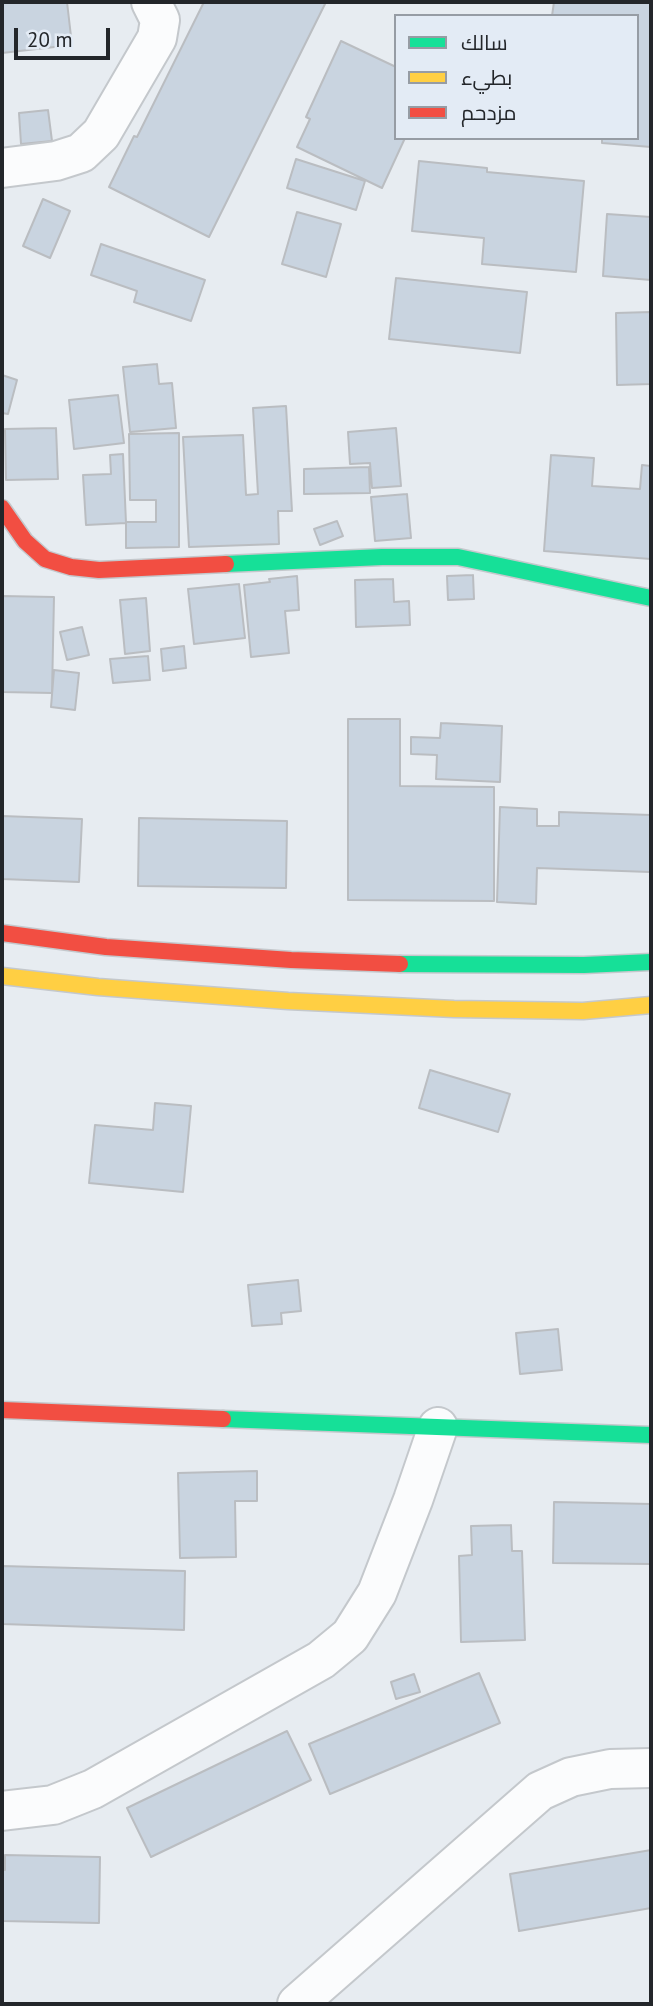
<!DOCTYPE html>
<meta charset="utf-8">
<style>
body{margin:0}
#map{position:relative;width:653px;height:2006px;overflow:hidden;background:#e7ecf1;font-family:"PT Sans",Cairo,sans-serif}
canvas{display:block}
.frame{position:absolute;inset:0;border:4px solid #23262a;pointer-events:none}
.legend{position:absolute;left:394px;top:14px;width:245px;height:126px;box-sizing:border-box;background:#e3ebf5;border:2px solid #969ca4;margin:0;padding:9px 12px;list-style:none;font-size:21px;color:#23262a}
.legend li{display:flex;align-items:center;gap:14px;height:35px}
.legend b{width:35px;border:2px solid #969ca4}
.scale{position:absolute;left:14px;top:28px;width:96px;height:32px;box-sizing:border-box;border:4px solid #23262a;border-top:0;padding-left:9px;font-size:21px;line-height:24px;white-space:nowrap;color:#23262a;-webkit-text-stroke:5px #e3ebf5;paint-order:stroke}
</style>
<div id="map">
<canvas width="653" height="2006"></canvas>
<div class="frame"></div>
<ul class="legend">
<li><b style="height:9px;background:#16e098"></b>سالك</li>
<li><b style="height:9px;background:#ffcf43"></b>بطيء</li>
<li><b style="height:9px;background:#f24e42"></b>مزدحم</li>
</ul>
<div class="scale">20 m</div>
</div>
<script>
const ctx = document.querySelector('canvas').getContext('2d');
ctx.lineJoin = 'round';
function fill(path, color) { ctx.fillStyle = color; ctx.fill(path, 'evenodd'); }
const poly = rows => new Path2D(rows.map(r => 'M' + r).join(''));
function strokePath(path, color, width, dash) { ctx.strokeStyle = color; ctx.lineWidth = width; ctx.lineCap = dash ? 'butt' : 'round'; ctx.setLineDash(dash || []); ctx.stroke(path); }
const building = poly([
 [2,2,67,2,72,45,2,53,2,2],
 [204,2,326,2,209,237,109,187,134,136,137,137,204,2],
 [554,2,651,2,651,147,602,143,602,138,637,138,637,16,552,16,554,2],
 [341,41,396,67,396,138,405,138,382,188,297,147,310,119,306,117,341,41],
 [48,110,52,141,21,144,19,113,48,110],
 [296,159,365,181,356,210,287,188,296,159],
 [419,161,487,168,487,172,584,181,576,272,482,264,484,238,412,231,419,161],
 [43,199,70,211,50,258,23,246,43,199],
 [297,212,341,224,326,277,282,264,297,212],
 [607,214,651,217,651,280,603,276,607,214],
 [101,244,205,280,191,321,134,302,137,291,91,275,101,244],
 [396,278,527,292,520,353,389,339,396,278],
 [651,312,651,384,617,385,616,313,651,312],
 [157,364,159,384,172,383,176,428,130,432,123,367,157,364],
 [2,375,17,380,8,414,2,413,2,375],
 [118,395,124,443,74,449,69,400,118,395],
 [286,406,292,511,278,511,279,544,189,547,183,437,243,435,246,495,258,494,253,408,286,406],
 [56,428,58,479,6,480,5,429,56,428],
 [396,428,401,486,372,488,370,463,350,464,348,432,396,428],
 [179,433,179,547,126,548,126,522,156,522,156,500,130,500,129,434,179,433],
 [123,454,126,523,86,525,83,475,111,474,110,455,123,454],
 [551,455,594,458,592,486,640,489,642,465,651,466,651,559,544,551,551,455],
 [369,467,370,493,304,494,304,469,369,467],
 [407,494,411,538,375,541,371,497,407,494],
 [337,521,343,536,320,545,314,529,337,521],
 [473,575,474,599,448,600,447,576,473,575],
 [297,576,299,610,285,611,289,653,251,657,244,585,270,582,269,579,297,576],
 [393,579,394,602,409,601,410,625,356,627,355,580,393,579],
 [239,584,245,638,194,644,188,589,239,584],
 [2,596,54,597,52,693,2,692,2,596],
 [146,598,150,651,125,654,120,600,146,598],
 [82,627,89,655,67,660,60,632,82,627],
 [184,646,186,668,163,671,161,649,184,646],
 [148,656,150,680,113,683,110,659,148,656],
 [54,670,79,673,75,710,51,707,54,670],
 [348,719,400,719,400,786,494,787,494,901,348,900,348,719],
 [441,723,502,726,500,782,436,779,437,755,411,754,411,737,440,738,441,723],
 [500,807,537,809,537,826,559,826,559,812,651,815,650,872,537,868,536,904,497,902,500,807],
 [2,816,82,819,79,882,2,879,2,816],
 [139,818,287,821,286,888,138,886,139,818],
 [430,1070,510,1094,498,1132,419,1108,430,1070],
 [155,1103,191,1106,183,1192,89,1183,95,1125,153,1130,155,1103],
 [298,1280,301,1311,281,1313,282,1324,252,1326,248,1285,298,1280],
 [558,1329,562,1370,520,1374,516,1333,558,1329],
 [257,1471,257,1501,235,1501,236,1557,180,1558,178,1473,257,1471],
 [554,1502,651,1504,651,1564,553,1563,554,1502],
 [511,1525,512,1551,522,1551,525,1640,461,1642,459,1556,472,1555,471,1526,511,1525],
 [2,1566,185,1571,184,1630,2,1624,2,1566],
 [479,1673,500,1723,330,1794,309,1744,479,1673],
 [414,1674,420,1692,396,1699,391,1682,414,1674],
 [287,1731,311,1780,151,1857,127,1808,287,1731],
 [651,1850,651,1908,519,1931,510,1874,651,1850],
 [5,1855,100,1857,99,1923,2,1921,2,1870,5,1870,5,1855]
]);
fill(building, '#c9d4e0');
strokePath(building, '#babdc1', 2);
const street = poly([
 [2,168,56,161,81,153,101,134,157,38,160,20,151,2],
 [2,1811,53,1805,93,1789,321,1660,350,1636,377,1593,413,1500,438,1427],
 [297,2004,540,1791,571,1777,610,1769,651,1768]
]);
const fast = poly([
 [226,564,382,557,458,557,651,598],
 [400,964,584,965,651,962],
 [223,1419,651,1435]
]);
const slow = poly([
 [2,976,98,987,288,1001,454,1009,583,1011,651,1005]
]);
const jam = poly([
 [2,508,25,541,45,559,71,567,99,570,226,564],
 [2,933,106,947,291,960,400,964],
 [2,1410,223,1419]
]);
strokePath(street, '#c4c8cc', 42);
strokePath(fast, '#c4c8cc', 19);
strokePath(slow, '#c4c8cc', 19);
strokePath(jam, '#c4c8cc', 19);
strokePath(street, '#fbfcfd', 38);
strokePath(fast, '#16e098', 16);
strokePath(slow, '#ffcf43', 16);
strokePath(jam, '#f24e42', 16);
</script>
